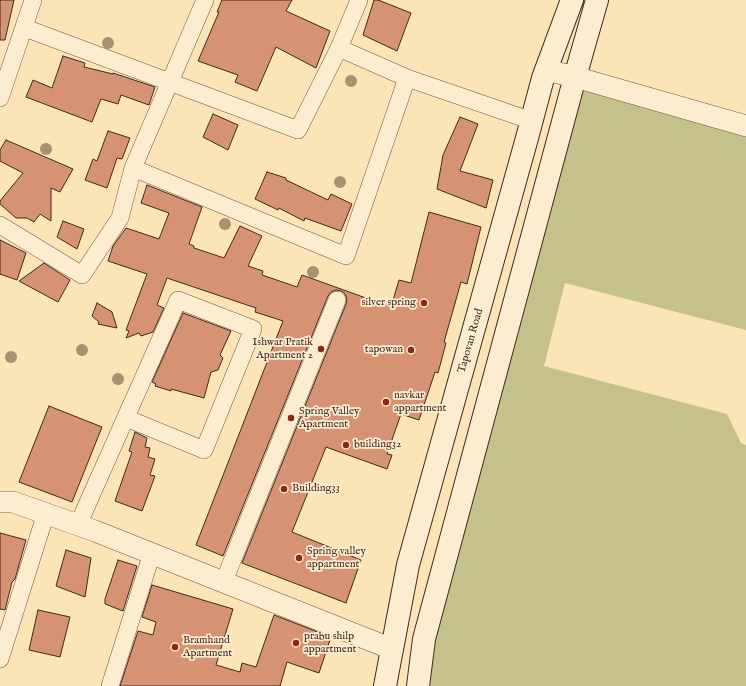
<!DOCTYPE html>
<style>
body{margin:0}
canvas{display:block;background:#fbe4b6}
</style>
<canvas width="746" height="686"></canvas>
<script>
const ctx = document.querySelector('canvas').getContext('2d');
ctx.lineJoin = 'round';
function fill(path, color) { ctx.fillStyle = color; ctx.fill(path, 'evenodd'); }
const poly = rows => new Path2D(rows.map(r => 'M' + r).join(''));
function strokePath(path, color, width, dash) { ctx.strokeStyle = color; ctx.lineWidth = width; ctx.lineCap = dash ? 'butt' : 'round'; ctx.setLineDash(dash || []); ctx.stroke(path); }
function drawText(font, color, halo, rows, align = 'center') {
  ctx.font = font + ' "IM FELL English",serif'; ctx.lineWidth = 3.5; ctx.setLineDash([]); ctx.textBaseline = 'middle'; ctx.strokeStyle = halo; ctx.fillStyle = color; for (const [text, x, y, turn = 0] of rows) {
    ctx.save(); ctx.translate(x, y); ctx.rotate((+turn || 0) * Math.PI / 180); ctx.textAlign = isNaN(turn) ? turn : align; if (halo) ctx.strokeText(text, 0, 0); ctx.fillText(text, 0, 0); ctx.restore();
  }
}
fill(poly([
 [575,77,746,126,746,330,565,283,544,366,727,414,741,443,746,445,746,686,425,686,436,592]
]), '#c4c28a');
const building = poly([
 [0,0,14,0,5,40,0,40,0,0],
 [222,0,292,0,286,11,330,31,316,68,276,47,257,91,235,82,238,75,198,61,219,12,217,12,222,0],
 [374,0,378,0,411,13,397,51,363,35,374,0],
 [63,56,85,63,84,67,113,74,113,73,155,87,149,105,121,95,118,104,101,99,92,122,26,97,33,80,52,88,63,56],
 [213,114,238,125,228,150,203,137,213,114],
 [460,117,478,124,460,171,493,180,486,208,437,189,443,155,460,117],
 [108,131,130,138,122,159,117,158,107,188,85,180,93,159,97,161,108,131],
 [6,140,73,169,60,192,51,188,51,221,40,214,34,222,27,218,16,218,0,204,0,201,23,173,0,161,0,150,6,140],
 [267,172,286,178,286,180,328,200,331,194,352,204,341,231,305,218,304,221,279,208,278,210,255,199,267,172],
 [147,185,202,207,189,244,194,246,194,248,224,258,240,226,262,236,248,266,263,271,262,275,297,287,302,275,391,307,399,280,411,283,429,212,481,227,467,284,461,282,444,342,446,343,438,373,435,372,419,420,401,414,387,454,392,455,387,469,326,447,292,532,361,560,346,603,242,563,346,304,347,299,345,294,341,291,336,290,331,292,328,296,223,556,196,545,283,321,255,312,256,308,167,278,157,305,164,308,153,332,141,336,139,333,126,338,129,331,126,330,147,274,108,261,113,246,126,228,159,239,169,213,141,203,147,185],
 [63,221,84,229,77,249,57,237,63,221],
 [0,240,26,253,17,280,0,274,0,240],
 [44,263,70,280,58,302,19,281,44,263],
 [97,303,112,312,117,328,98,324,99,322,92,316,97,303],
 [183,313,231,331,220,355,223,358,218,370,211,372,204,398,171,389,171,391,155,386,156,384,152,382,183,313],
 [49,406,102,427,72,502,19,482,49,406],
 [135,432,147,438,145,447,150,448,148,457,155,459,150,475,155,476,142,511,115,501,132,452,129,451,135,432],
 [0,533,26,540,15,579,12,582,5,610,0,609,0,533],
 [66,550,91,558,85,597,56,586,66,550],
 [118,560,137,566,123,611,105,604,105,599,118,560],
 [152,585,233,609,216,665,240,672,242,663,256,667,274,615,331,637,319,673,287,662,280,686,120,686,138,631,153,635,156,622,142,617,152,585],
 [38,610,70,617,60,657,29,650,38,610]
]);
fill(building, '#d59374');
strokePath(building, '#412920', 1);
const minor = poly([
 [205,0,133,168,346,256,407,78],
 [359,0,339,48,407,78,532,121],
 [25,28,298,130,339,48],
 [0,98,33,0],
 [0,225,82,275,120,218,133,168],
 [78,525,178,300,253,329,204,450,126,418],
 [224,581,337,300],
 [0,659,46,513],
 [110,686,152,553]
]);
const tertiary = poly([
 [546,70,575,77,746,126],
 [0,502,13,502,95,531,392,649]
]);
const secondary = poly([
 [385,686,408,565,527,138,543,78,572,0],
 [418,686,424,639,575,77,597,0]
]);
strokePath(minor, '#705846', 18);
strokePath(tertiary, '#705846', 22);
strokePath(secondary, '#412920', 24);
strokePath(minor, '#fcedd0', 17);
strokePath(tertiary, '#fcedd0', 21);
strokePath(secondary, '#fcedd0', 22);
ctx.fillStyle = '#a79272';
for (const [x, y] of [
 [108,43],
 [351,81],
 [46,149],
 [340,182],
 [225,224],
 [313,272],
 [82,350],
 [11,357],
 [118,379]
]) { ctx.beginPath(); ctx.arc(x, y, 6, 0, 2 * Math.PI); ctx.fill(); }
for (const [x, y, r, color] of [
 [424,303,4,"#8f2418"],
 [321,349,4,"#8f2418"],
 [411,350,4,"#8f2418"],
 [386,402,4,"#8f2418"],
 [291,418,4,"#8f2418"],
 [346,445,4,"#8f2418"],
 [284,489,4,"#8f2418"],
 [299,558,4,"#8f2418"],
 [296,643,4,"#8f2418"],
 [175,647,4,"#8f2418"]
]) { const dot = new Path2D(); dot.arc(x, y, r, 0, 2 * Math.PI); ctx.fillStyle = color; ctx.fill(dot); strokePath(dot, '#fcedd0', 1.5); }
drawText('11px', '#412920', '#fcedd0', [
 ["silver spring",416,303,"right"],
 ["Ishwar Pratik",313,343,"right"],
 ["Apartment 2",313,356,"right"],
 ["tapowan",403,350,"right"],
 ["navkar",394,396],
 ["appartment",394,409],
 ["Spring Valley",299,412],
 ["Apartment",299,425],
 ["building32",354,445],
 ["Building33",292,489],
 ["Spring valley",307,552],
 ["appartment",307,565],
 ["prabu shilp",304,637],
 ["appartment",304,650],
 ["Bramhand",183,641],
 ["Apartment",183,654]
], 'left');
drawText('11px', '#412920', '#fcedd0', [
 ["Tapovan Road",471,341,-74]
]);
</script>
